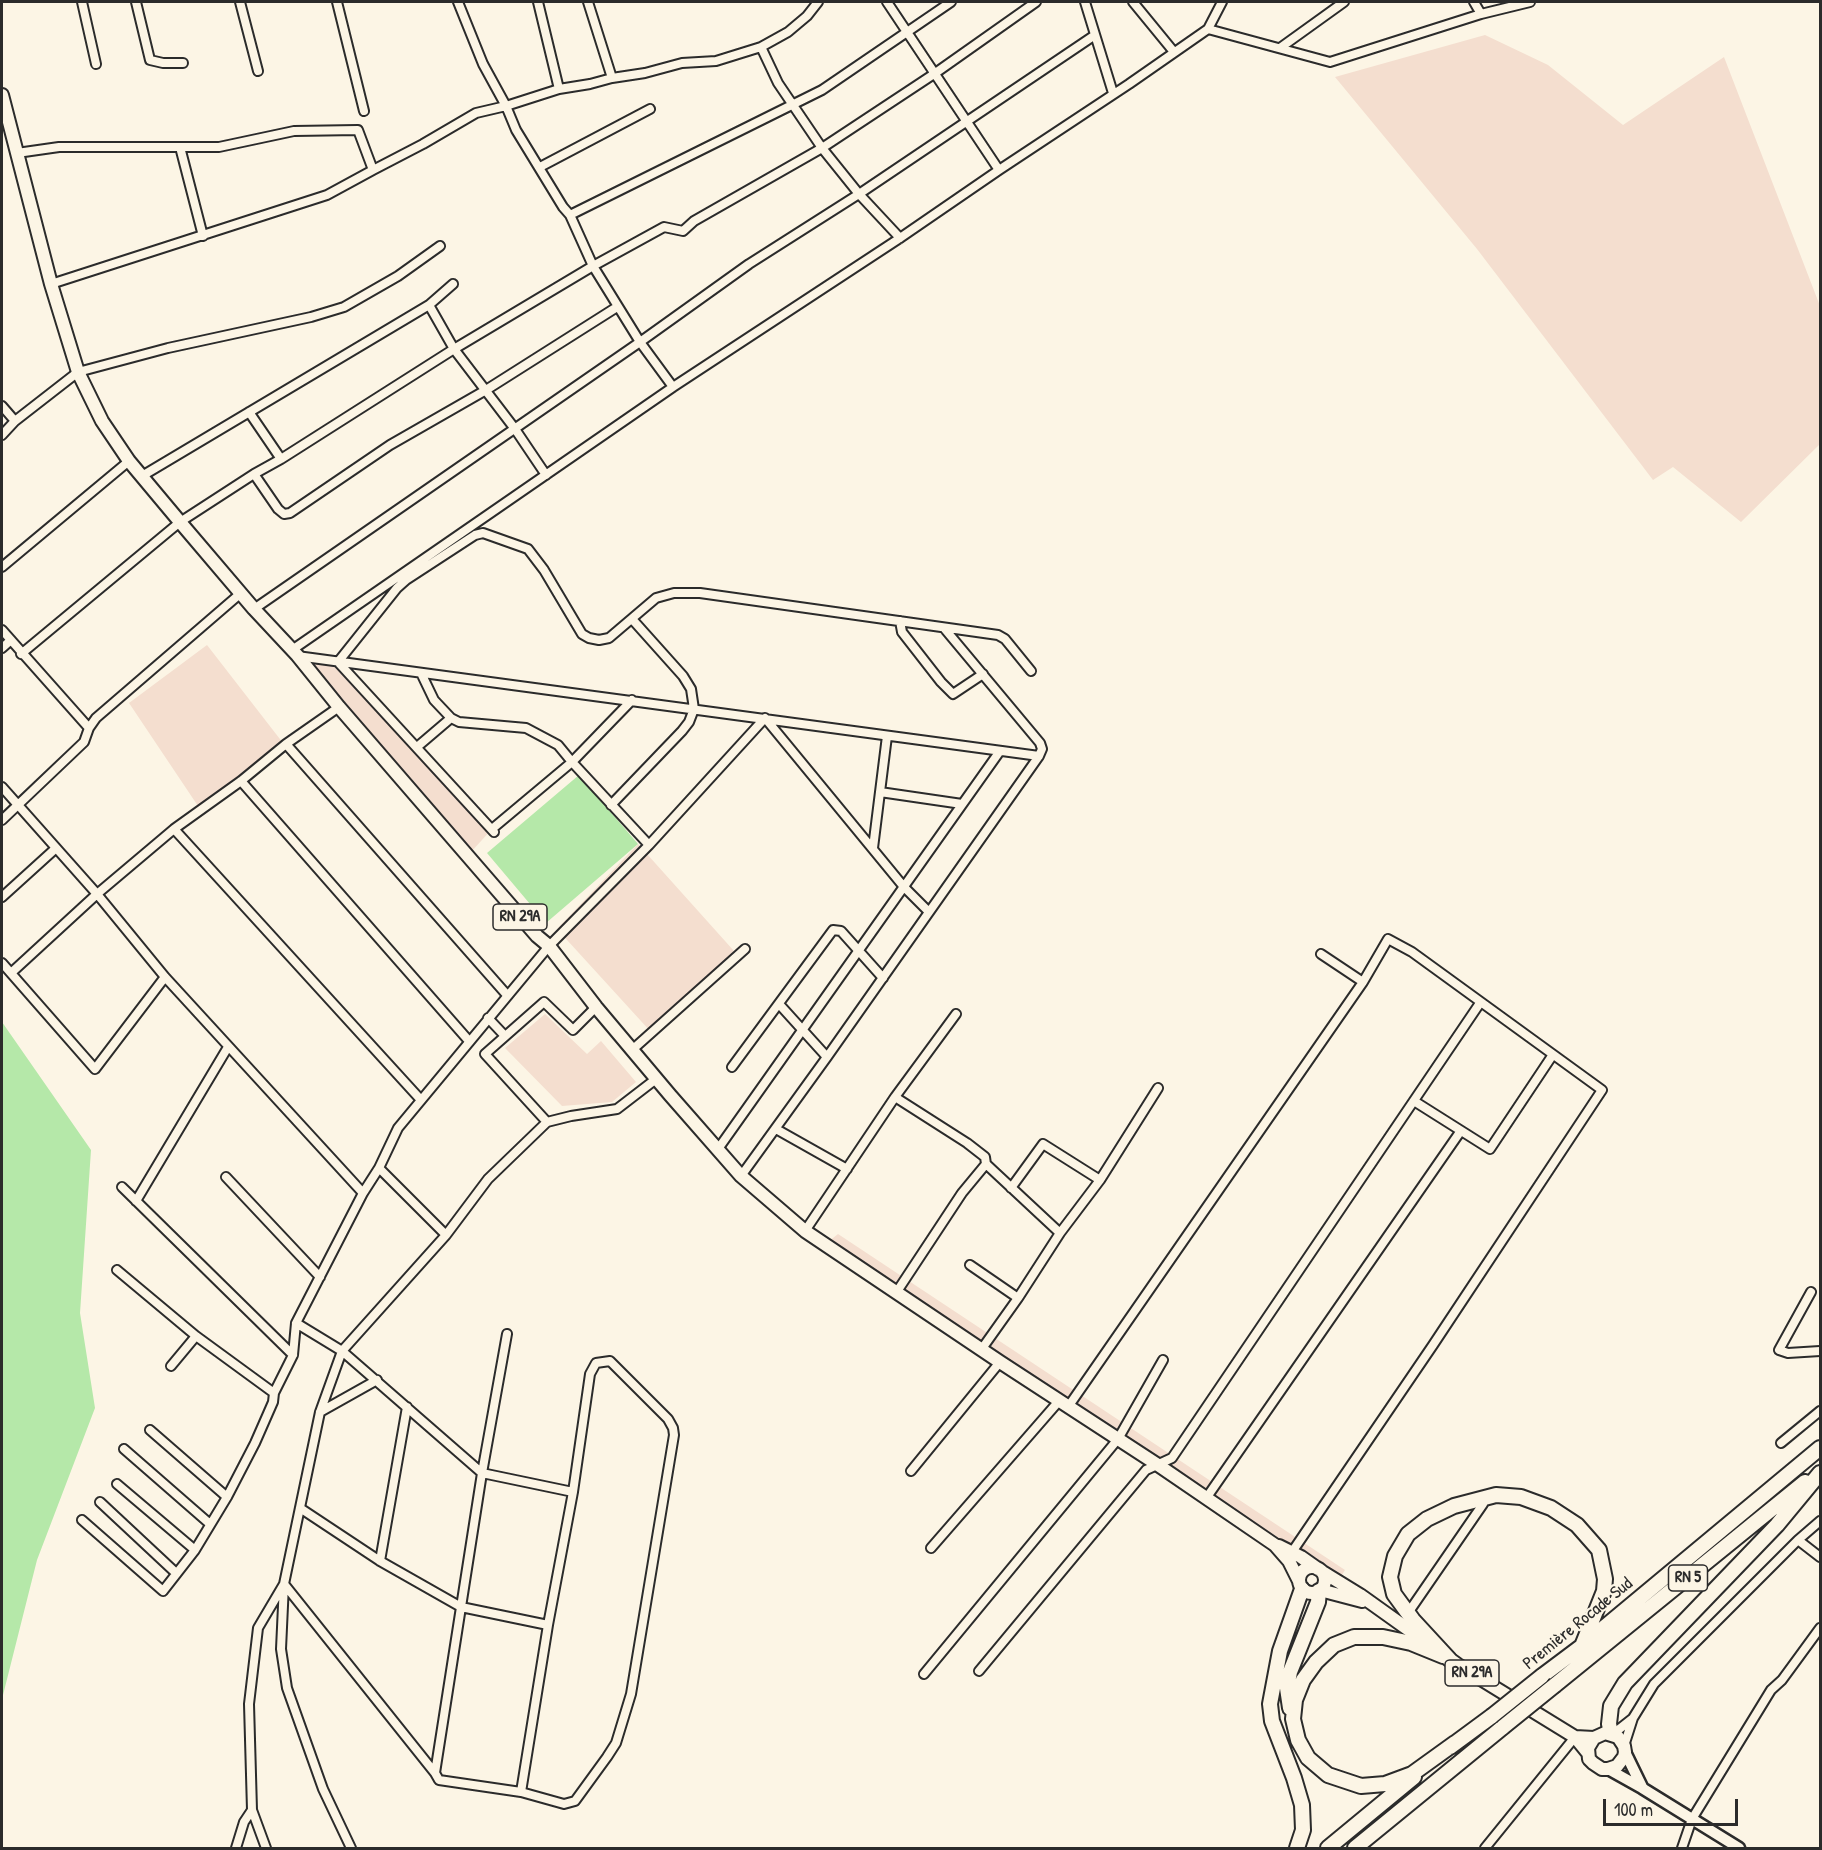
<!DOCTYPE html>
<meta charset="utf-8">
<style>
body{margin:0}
#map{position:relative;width:1822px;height:1850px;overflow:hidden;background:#fcf5e5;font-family:"Patrick Hand",sans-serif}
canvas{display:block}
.frame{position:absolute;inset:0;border:3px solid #2b2b2b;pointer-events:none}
.scale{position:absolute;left:1603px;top:1799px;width:135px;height:27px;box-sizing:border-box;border:3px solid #2b2b2b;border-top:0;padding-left:8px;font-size:18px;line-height:21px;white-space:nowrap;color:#2b2b2b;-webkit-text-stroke:4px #fcf5e5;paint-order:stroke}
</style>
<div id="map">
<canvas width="1822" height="1850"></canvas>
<div class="frame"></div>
<div class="scale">100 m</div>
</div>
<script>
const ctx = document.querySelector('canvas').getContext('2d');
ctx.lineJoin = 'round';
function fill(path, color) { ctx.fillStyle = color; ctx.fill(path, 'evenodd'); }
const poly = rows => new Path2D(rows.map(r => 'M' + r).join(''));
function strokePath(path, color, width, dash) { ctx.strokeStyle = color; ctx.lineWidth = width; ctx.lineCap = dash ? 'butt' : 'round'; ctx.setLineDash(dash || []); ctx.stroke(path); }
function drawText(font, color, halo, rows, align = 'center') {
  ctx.font = font + ' "Patrick Hand",sans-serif'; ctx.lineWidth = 4.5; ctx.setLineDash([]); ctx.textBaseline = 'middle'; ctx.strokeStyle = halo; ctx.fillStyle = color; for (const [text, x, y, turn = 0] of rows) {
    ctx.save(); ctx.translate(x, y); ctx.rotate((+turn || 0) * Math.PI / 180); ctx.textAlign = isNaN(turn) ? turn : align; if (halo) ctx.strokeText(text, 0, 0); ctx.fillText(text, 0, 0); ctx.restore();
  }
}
fill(poly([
 [1485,35,1548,65,1623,125,1724,57,1820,306,1820,444,1741,522,1673,467,1653,480,1477,249,1335,77],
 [207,645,283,743,198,806,129,703],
 [305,657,338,662,492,829,471,852],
 [638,844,734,951,651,1032,557,929],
 [545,1014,587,1054,601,1041,636,1082,612,1102,562,1106,505,1048],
 [838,1234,1345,1570,1340,1578,828,1242]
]), '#f4decf');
fill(poly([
 [579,775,638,844,546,923,487,853],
 [2,1022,91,1150,80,1313,95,1408,37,1560,2,1699]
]), '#b5e8a9');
const minor = poly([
 [82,2,96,64],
 [136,2,150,60,163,63,183,63],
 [240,2,258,71],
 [337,2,364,111],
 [538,2,559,89],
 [588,2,612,78,590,84,559,89,506,106,516,130,563,207,570,215,593,266,640,342,673,387],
 [887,2,999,170],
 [1085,2,1113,93],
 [1133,2,1174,52],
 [1474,2,1481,14],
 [1208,29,1222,2],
 [761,47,778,83,822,148,859,194,900,238],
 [1280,48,1344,2],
 [612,78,645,73,682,63,716,61,761,47,788,32,807,16,818,2],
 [180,147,203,236],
 [17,153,59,147,219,147,294,131,358,130,373,170,327,195,51,284],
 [540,167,650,109],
 [373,170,423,144,476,113,506,106,483,64,458,2],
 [570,215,822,90,951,2],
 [429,305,454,349,515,429,546,475],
 [2,406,15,421],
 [249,412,281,459],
 [2,435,15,421,78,372,168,348,311,317,344,307,398,276,440,246],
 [254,474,278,509,284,514,290,513,390,445,486,390,617,307],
 [142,476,429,305,453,284],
 [2,567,129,461],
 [254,609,640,342,749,264,859,194,1095,35],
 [900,621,902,632,941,682,953,694,983,674],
 [2,630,89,728],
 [2,648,11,640],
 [292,650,673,387,900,238,999,170,1129,84,1208,29,1330,62,1481,14,1530,2],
 [21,654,180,522,254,474,281,459,454,349,593,266,664,227,683,231,694,221,822,148,934,74,1036,2],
 [297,656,1039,756],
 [421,673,434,700,451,718,459,722,526,728,558,745,572,762,649,845,765,718,904,887,929,912],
 [286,744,507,995],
 [417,747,451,718],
 [241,781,469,1041],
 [2,787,97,894,165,977,363,1193],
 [880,792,962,804],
 [611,805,682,731,689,722,694,709,691,689,683,676,632,619],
 [2,820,84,742,89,728,96,718,241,593],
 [174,829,241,781,286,744,339,707],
 [492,829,572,762,632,700],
 [494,832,338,662,397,588,406,580,475,535,483,533,528,549,544,570,582,634,589,638,599,640,609,638,656,598,674,593,700,593,998,635,1005,639,1031,671],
 [873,848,887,736],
 [2,897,55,849],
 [2,963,95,1069,165,977],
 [11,973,97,894,174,829,421,1100],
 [779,1004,827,1057],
 [956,1014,895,1097,967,1143,985,1157,986,1164,1060,1233],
 [488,1018,505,1036],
 [632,1050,745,949],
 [732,1067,833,930,841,931,883,978],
 [1414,1101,1490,1149,1552,1056],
 [547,1122,485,1054,544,1002,573,1030,596,1007],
 [776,1129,847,1169],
 [718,1149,1000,751],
 [379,1168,446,1235],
 [741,1176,827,1057,1039,756,1042,749,1040,743,944,628],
 [226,1177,320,1277],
 [122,1187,293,1355],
 [1011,1188,1043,1144,1100,1180],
 [136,1201,228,1047],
 [805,1231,895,1097],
 [970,1265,1018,1298],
 [117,1270,196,1336,274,1393,293,1355,296,1323,363,1193,379,1168,398,1128,549,946,649,845],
 [1811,1292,1779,1350,1788,1353,1820,1351],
 [896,1293,962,1193,986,1164],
 [296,1323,342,1351,482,1473,573,1492],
 [507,1334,482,1473,435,1773,439,1780,521,1792,564,1804,575,1801,607,1757,616,1743,631,1694,674,1435,673,1428,668,1419,610,1361,596,1363,590,1374,573,1492,548,1625,521,1792],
 [981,1350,1018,1298,1060,1233,1100,1180,1158,1088],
 [171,1366,196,1336],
 [1068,1407,1363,982],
 [320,1412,377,1380],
 [150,1430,227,1497],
 [1781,1443,1820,1411],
 [124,1449,210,1524],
 [911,1471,1000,1362],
 [117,1484,195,1550],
 [1207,1497,1460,1132],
 [100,1502,176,1573],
 [300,1508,380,1561,461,1607,548,1625],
 [82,1520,163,1591,195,1550,227,1497,255,1443,273,1402,274,1393],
 [1798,1540,1820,1557],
 [931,1548,1059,1401],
 [1292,1552,1433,1345,1602,1090,1412,952,1388,939,1363,982,1321,954],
 [380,1561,407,1407],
 [1408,1613,1483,1504],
 [979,1671,1146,1470,1172,1458,1480,1003],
 [924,1674,1118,1439,1163,1360],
 [1613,1734,1632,1719],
 [1624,1746,1633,1718,1654,1684,1798,1540,1820,1521],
 [236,1848,244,1822,252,1810],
 [266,1848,252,1810,249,1704,258,1628,284,1584,435,1773],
 [351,1848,323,1789,287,1688,281,1649,284,1584,320,1412,342,1351,446,1235,488,1179,547,1122,571,1116,617,1109,656,1079],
 [1485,1848,1575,1737],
 [1682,1848,1692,1819,1771,1690,1782,1680,1820,1628]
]);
const secondary = poly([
 [1625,1752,1642,1787],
 [1608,1769,1642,1788,1739,1848]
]);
const primary = poly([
 [2,95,51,284,78,372,102,421,129,461,180,522,254,609,297,655,339,707,537,936,549,946,596,1007,670,1095,741,1176,805,1231,1000,1362,1158,1465,1275,1545,1289,1561,1299,1581],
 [1279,1546,1301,1557,1318,1569],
 '1299 1580a13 13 0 1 1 26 0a13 13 0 1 1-26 0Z',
 [1321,1571,1360,1595,1458,1665,1575,1737,1588,1753],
 [1320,1590,1362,1601],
 [1575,1737,1594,1738,1605,1733,1618,1737,1624,1746,1625,1752,1624,1757,1617,1766,1608,1769,1602,1769,1593,1763,1589,1759,1588,1748,1594,1738]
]);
const motorway = poly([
 [1443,1656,1411,1643,1383,1637,1354,1637,1334,1645,1316,1662,1303,1680,1295,1700,1293,1719,1298,1740,1308,1758,1328,1775,1361,1786,1385,1784,1412,1774,1455,1743],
 [1449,1659,1413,1620,1394,1594,1390,1577,1395,1556,1408,1534,1427,1519,1454,1506,1496,1495,1521,1497,1551,1508,1577,1525,1599,1550,1605,1579,1604,1591,1582,1646],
 [1542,1676,1582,1646,1820,1448],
 [1555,1685,1805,1482],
 [1290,1708,1287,1688,1290,1672,1318,1602,1319,1591],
 [1611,1733,1609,1724,1611,1706,1625,1683,1777,1525,1820,1473],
 [1450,1747,1492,1716],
 [1297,1848,1303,1830,1302,1805,1294,1778,1272,1721,1270,1704,1280,1651,1302,1589],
 [1328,1848,1414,1777],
 [1355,1848,1503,1727]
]);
strokePath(minor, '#2b2b2b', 12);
strokePath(secondary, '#2b2b2b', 15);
strokePath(primary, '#2b2b2b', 16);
strokePath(motorway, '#2b2b2b', 18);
strokePath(minor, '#fcf5e5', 8);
strokePath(secondary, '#fcf5e5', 10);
strokePath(primary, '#fcf5e5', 12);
strokePath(motorway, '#fcf5e5', 14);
const motorwayBridge = poly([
 [1492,1716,1542,1676],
 [1503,1727,1555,1685]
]);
strokePath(motorwayBridge, '#2b2b2b', 18, []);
strokePath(motorwayBridge, '#fcf5e5', 14);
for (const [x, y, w] of [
 [520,917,54],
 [1688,1578,39],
 [1472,1673,54]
]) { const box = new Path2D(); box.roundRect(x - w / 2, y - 13, w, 26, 4.5); ctx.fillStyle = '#fcf5e5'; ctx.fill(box); strokePath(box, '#2b2b2b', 1.5); }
drawText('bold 16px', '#2b2b2b', null, [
 ["RN 29A",520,917],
 ["RN 5",1688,1578],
 ["RN 29A",1472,1673]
]);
drawText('18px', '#2b2b2b', '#fcf5e5', [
 ["Première Rocade Sud",1578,1624,-39]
]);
</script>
